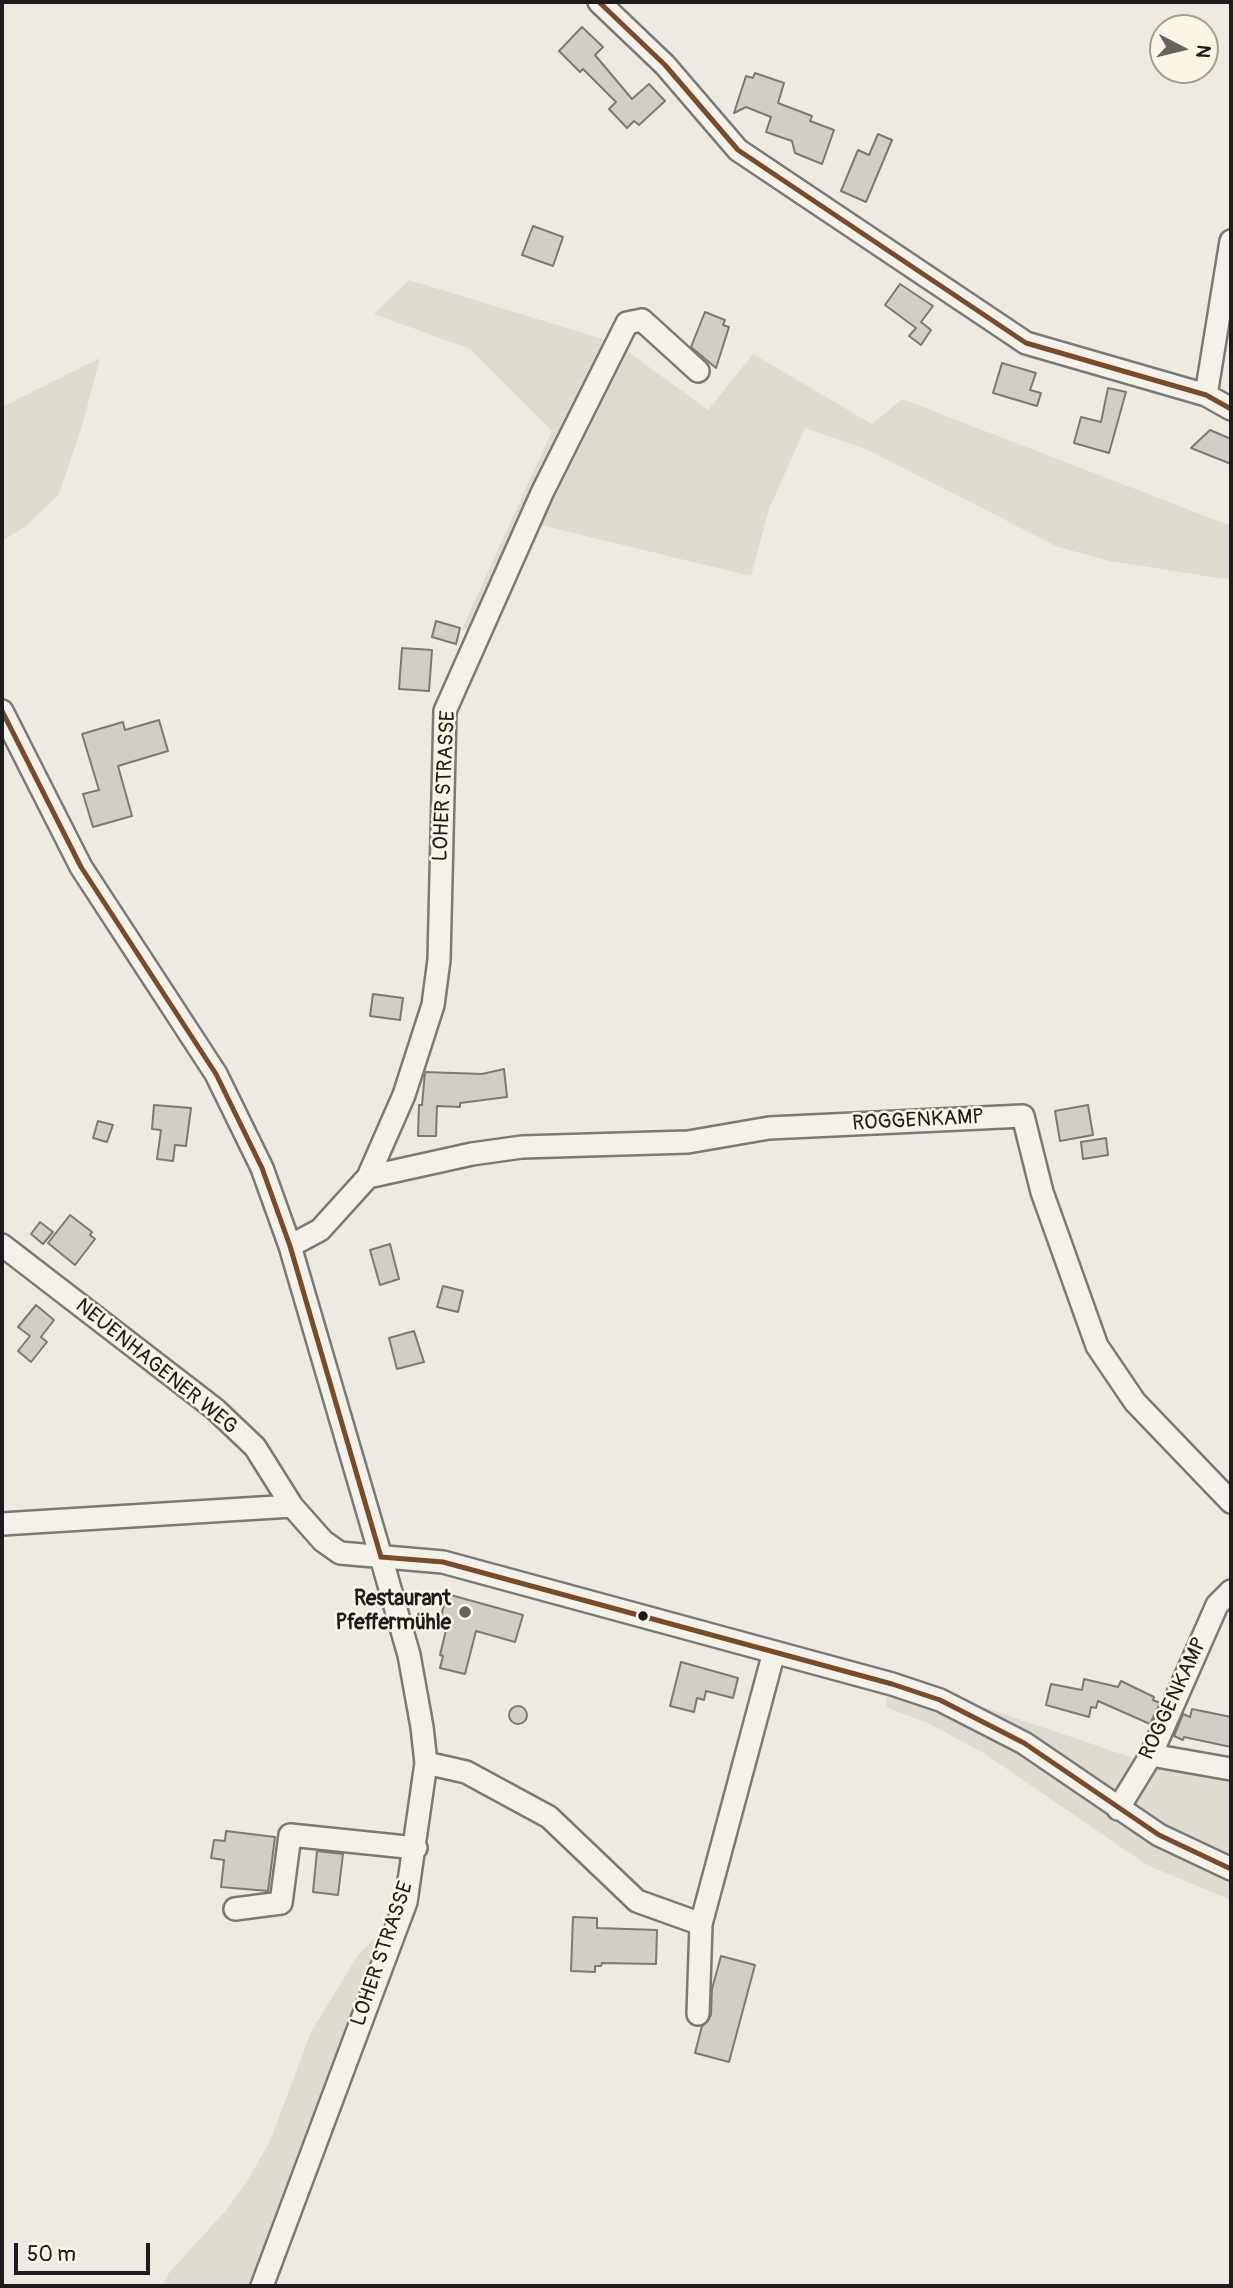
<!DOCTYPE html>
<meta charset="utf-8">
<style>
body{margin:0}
#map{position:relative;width:1233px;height:2288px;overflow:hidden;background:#eeeae2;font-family:Pangolin,sans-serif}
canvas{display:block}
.frame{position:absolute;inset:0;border:4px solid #1c1c1c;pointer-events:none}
.north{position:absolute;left:1149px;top:14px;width:70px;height:70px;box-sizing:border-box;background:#fcf5e5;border:2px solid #a29e95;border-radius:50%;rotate:97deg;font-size:19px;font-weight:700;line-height:28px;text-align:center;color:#1c1c1c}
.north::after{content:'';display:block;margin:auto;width:24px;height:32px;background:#666461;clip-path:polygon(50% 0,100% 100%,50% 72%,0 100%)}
.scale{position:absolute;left:14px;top:2243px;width:136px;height:32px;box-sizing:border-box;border:4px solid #1c1c1c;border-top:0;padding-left:9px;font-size:21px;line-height:24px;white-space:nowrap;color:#1c1c1c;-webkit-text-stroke:5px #fcf5e5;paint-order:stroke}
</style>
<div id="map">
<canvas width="1233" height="2288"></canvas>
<div class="frame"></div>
<div class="north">N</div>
<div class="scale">50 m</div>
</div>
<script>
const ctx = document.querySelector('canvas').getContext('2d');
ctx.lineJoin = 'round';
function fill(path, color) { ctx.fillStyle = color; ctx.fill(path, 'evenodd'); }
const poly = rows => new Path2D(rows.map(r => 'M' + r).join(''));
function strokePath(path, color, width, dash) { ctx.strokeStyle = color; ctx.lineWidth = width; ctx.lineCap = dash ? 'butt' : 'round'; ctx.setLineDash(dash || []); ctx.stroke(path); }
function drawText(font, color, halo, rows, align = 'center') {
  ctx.font = font + ' Pangolin,sans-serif'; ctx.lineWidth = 5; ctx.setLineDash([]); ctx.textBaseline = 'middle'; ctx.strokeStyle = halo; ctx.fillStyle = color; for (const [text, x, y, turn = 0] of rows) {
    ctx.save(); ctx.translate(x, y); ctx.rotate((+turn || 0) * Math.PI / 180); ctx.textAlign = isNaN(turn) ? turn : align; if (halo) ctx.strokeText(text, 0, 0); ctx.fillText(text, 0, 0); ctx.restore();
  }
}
fill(poly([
 [409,280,616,343,708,410,753,354,872,424,902,399,1231,526,1231,580,1110,561,1058,547,868,450,805,428,769,509,751,576,536,524,487,633,462,629,552,431,470,349,374,314],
 [100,358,82,426,59,494,26,526,2,541,2,407],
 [889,1675,1142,1761,1231,1777,1231,1900,1147,1865,985,1754,930,1724,886,1707],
 [413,1901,273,2286,162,2286,169,2273,228,2208,249,2178,270,2141,311,2032,358,1955]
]), '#dfdbd0');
const building = poly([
 [582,27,603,47,595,55,632,99,649,84,665,101,639,125,634,121,627,128,609,109,616,102,583,69,580,72,559,51,582,27],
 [755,73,784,83,778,103,812,116,810,121,834,130,822,164,795,153,792,141,766,132,771,117,746,107,734,113,746,76,753,78,755,73],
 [878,134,892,140,866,202,841,191,858,150,869,155,878,134],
 [533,226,563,237,553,266,522,255,533,226],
 [900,284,933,306,921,322,931,330,921,345,909,336,916,328,885,305,900,284],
 [705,312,725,320,723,325,729,327,716,368,691,347,705,312],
 [1002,363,1036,373,1030,390,1041,393,1037,406,993,393,1002,363],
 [1108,388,1126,392,1109,453,1074,443,1081,417,1101,422,1108,388],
 [1210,430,1231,439,1231,464,1191,448,1210,430],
 [436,621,460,628,456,644,432,637,436,621],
 [402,648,432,650,429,691,399,689,402,648],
 [159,720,168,751,118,766,132,816,93,827,83,794,99,790,82,734,123,722,125,730,159,720],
 [373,994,403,998,400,1020,370,1016,373,994],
 [504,1069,507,1097,460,1103,460,1107,437,1106,436,1136,418,1136,419,1105,422,1105,425,1072,482,1074,504,1069],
 [154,1105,191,1108,186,1146,175,1145,173,1161,157,1159,161,1130,152,1129,154,1105],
 [1088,1105,1093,1135,1060,1141,1055,1111,1088,1105],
 [98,1121,113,1125,107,1142,93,1138,98,1121],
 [1106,1138,1108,1155,1083,1159,1081,1142,1106,1138],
 [70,1215,92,1232,90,1235,95,1239,75,1265,48,1243,70,1215],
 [40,1222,53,1232,43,1244,31,1234,40,1222],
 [390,1244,399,1279,380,1285,370,1250,390,1244],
 [443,1286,463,1291,458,1312,437,1307,443,1286],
 [36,1305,54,1320,41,1337,47,1342,31,1362,18,1351,30,1336,18,1327,36,1305],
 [414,1331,424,1362,397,1369,389,1338,414,1331],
 [447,1594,523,1615,515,1642,476,1631,465,1674,440,1668,443,1656,440,1655,447,1626,439,1624,447,1594],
 [681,1662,738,1678,733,1698,706,1691,704,1700,697,1698,694,1712,670,1706,681,1662],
 [1084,1679,1118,1687,1121,1681,1154,1697,1153,1700,1160,1703,1150,1724,1098,1701,1096,1708,1091,1707,1089,1717,1046,1705,1051,1684,1082,1690,1084,1679],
 '509 1715a9 9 0 1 1 18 0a9 9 0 1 1-18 0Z',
 [1192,1709,1231,1717,1231,1747,1184,1737,1183,1740,1174,1736,1183,1714,1190,1717,1192,1709],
 [226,1831,275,1837,268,1891,221,1887,224,1860,211,1858,214,1840,225,1841,226,1831],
 [317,1851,343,1854,338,1895,313,1892,317,1851],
 [573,1917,597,1918,597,1928,657,1930,656,1964,602,1963,601,1966,595,1966,595,1972,571,1971,573,1917],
 [721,1956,755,1965,729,2062,695,2053,702,2026,711,2015,712,1989,721,1956]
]);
fill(building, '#d1cec8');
strokePath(building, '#7a7975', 2);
const minor = poly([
 [599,2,665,65,738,150,1026,343,1206,395,1231,409],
 [1206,395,1231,241],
 [2,711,81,867,216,1074,262,1168,290,1246,381,1557,409,1655,422,1727,426,1763,406,1902,262,2286],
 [368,1177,472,1154,522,1147,688,1142,769,1128,1023,1116,1042,1192,1097,1346,1135,1402,1231,1502],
 [2,1245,215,1409,255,1447,292,1506,323,1541,340,1553,443,1562,892,1684,940,1700,1024,1743,1159,1835,1231,1869],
 [290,1246,320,1230,368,1177,404,1095,433,1005,439,960,445,711,542,493,627,323,642,320,698,371],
 [2,1524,292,1506],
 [1151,1755,1231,1769],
 [426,1763,466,1772,549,1817,637,1901,701,1924],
 [1118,1809,1151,1755,1217,1605,1231,1591],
 [235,1909,281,1903,290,1835,416,1848],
 [698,2014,701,1924,774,1652]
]);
strokePath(minor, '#7a7975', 26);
strokePath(minor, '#f4f1ea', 21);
strokePath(poly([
 [599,2,665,65,738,150,1026,343,1206,395,1231,409],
 [2,711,81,867,216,1074,262,1168,290,1246,381,1557],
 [381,1557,443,1562,892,1684,940,1700,1024,1743,1159,1835,1231,1869]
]), '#7a4b2a', 5);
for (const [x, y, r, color] of [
 [465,1612,7,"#666461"],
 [643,1616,6,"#1c1c1c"]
]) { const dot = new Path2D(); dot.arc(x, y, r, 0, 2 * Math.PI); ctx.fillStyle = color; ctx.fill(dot); strokePath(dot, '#fcf5e5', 2.5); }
drawText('21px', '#1c1c1c', '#fcf5e5', [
 ["LOHER STRASSE",445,786,-87],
 ["ROGGENKAMP",918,1121,-3],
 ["NEUENHAGENER WEG",156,1367,39],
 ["ROGGENKAMP",1174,1699,-65],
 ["LOHER STRASSE",383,1954,-71]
]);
drawText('bold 21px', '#1c1c1c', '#fcf5e5', [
 ["Restaurant",451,1600],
 ["Pfeffermühle",451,1624]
], 'right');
</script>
